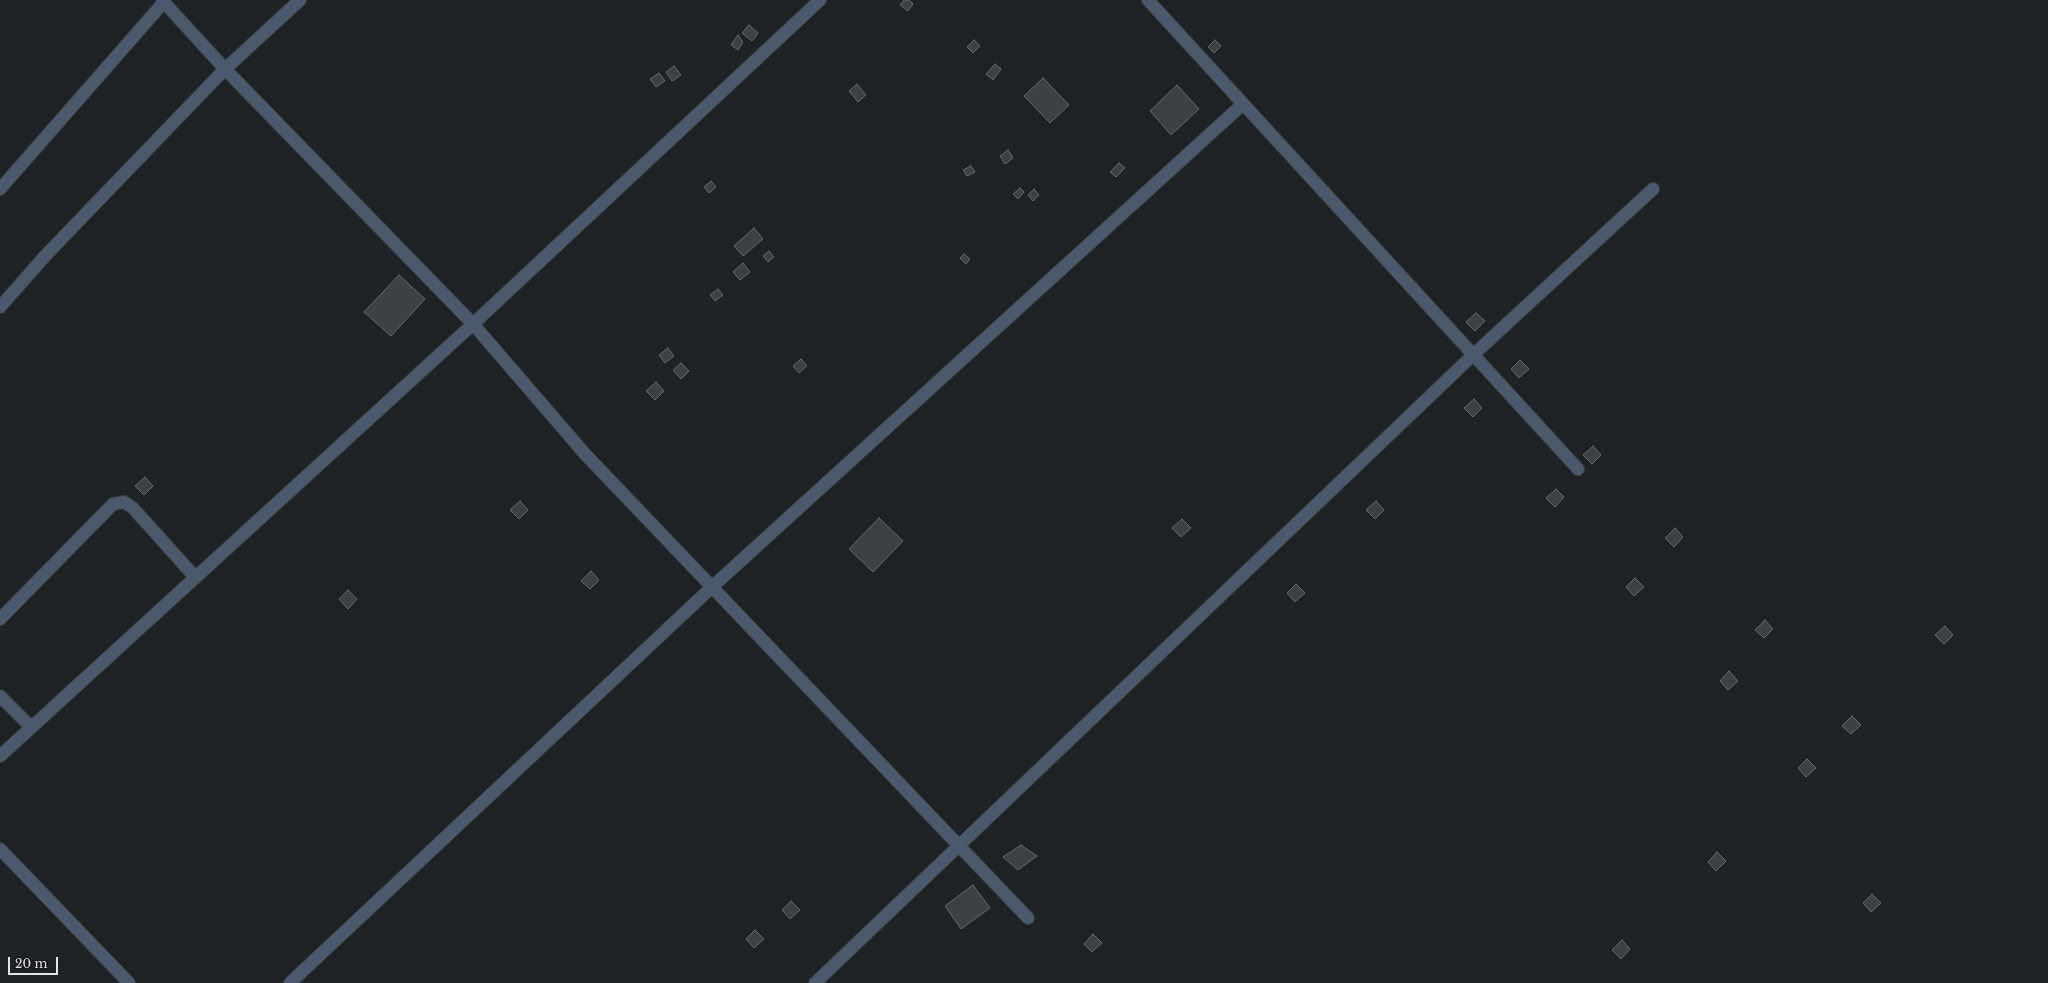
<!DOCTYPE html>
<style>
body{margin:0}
#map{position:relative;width:2048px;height:983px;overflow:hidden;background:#1f2225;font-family:"Libre Baskerville",serif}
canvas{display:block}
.scale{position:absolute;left:8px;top:957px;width:50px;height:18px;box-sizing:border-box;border:2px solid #e2e4e6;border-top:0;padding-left:5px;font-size:12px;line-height:14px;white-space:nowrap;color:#e2e4e6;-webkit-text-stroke:3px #16181b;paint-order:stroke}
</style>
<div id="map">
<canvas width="2048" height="983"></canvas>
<div class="scale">20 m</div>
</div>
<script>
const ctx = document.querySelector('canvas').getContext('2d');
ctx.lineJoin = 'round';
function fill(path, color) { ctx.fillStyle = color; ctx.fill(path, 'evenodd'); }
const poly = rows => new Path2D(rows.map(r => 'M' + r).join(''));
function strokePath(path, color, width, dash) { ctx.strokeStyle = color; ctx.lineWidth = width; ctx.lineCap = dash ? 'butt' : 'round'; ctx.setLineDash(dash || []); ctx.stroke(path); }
const building = poly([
 [904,0,909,0,913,4,908,11,900,5,904,0],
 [749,25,758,33,752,41,742,33,749,25],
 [738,35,743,42,738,50,731,45,738,35],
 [974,40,980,46,973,53,967,47,974,40],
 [1215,40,1221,46,1214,53,1208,47,1215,40],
 [995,64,1001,69,993,80,986,74,995,64],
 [674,66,681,75,672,81,666,72,674,66],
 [659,73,665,81,656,87,650,79,659,73],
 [1043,78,1069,105,1050,123,1024,96,1043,78],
 [857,84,866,95,858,102,849,91,857,84],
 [1177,85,1199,109,1171,135,1150,111,1177,85],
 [1008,150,1013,158,1005,164,1000,156,1008,150],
 [1119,163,1125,168,1116,177,1110,172,1119,163],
 [971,166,975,172,967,176,963,170,971,166],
 [711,181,716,187,709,193,704,187,711,181],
 [1020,188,1024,192,1018,199,1013,194,1020,188],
 [1034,189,1039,195,1033,201,1028,195,1034,189],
 [754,228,763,239,743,256,734,246,754,228],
 [769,251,774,257,768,262,763,256,769,251],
 [964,254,970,259,966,264,960,258,964,254],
 [743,263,750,272,740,280,733,272,743,263],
 [399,275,425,299,391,336,364,312,399,275],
 [718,289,723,295,715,301,710,295,718,289],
 [1476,313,1485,321,1475,331,1466,322,1476,313],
 [668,348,674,356,665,363,659,355,668,348],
 [801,359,807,366,799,373,793,366,801,359],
 [1520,360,1529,369,1519,378,1511,369,1520,360],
 [681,363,689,371,681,379,673,370,681,363],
 [656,382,664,391,655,400,646,391,656,382],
 [1474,399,1482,408,1473,417,1464,408,1474,399],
 [1593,446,1601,455,1592,464,1583,455,1593,446],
 [145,477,153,486,144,495,135,486,145,477],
 [1556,489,1564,497,1555,507,1546,498,1556,489],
 [520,501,528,510,519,519,510,510,520,501],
 [1376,501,1384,510,1375,519,1366,510,1376,501],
 [879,518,903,541,873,572,849,549,879,518],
 [1182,519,1191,528,1181,537,1172,528,1182,519],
 [1675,528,1683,537,1674,547,1665,538,1675,528],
 [591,571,599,580,590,589,581,581,591,571],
 [1635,578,1644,587,1634,596,1626,587,1635,578],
 [1296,584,1305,593,1295,602,1287,593,1296,584],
 [348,590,357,599,348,609,339,599,348,590],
 [1765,620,1773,629,1764,638,1755,630,1765,620],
 [1945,626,1953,635,1944,644,1935,635,1945,626],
 [1729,671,1738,681,1728,690,1720,681,1729,671],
 [1852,716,1861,725,1851,734,1842,726,1852,716],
 [1807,759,1816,768,1806,777,1798,768,1807,759],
 [1021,845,1037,856,1018,870,1003,857,1021,845],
 [1717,852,1726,861,1716,871,1708,862,1717,852],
 [973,885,990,908,961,929,945,906,973,885],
 [1872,894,1881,903,1871,912,1863,903,1872,894],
 [791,901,800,910,790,919,782,910,791,901],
 [755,930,764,939,754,948,746,939,755,930],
 [1093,934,1102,943,1092,952,1084,944,1093,934],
 [1622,940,1630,949,1621,959,1612,950,1622,940]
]);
fill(building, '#3e4144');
strokePath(building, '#65686b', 1);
const street = poly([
 [162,0,225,69,473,324,585,454,1028,918],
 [1148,0,1578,469],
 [0,189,164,2],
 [0,307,45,256,225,69,300,0],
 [0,619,113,504,124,502,133,508,195,577],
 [0,696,31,727],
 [0,756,473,324,820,0],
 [0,849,129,983],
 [290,983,712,587,1243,104],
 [815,983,1473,355,1653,189]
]);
strokePath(street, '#3a3d40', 14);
strokePath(street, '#4a596c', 12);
</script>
